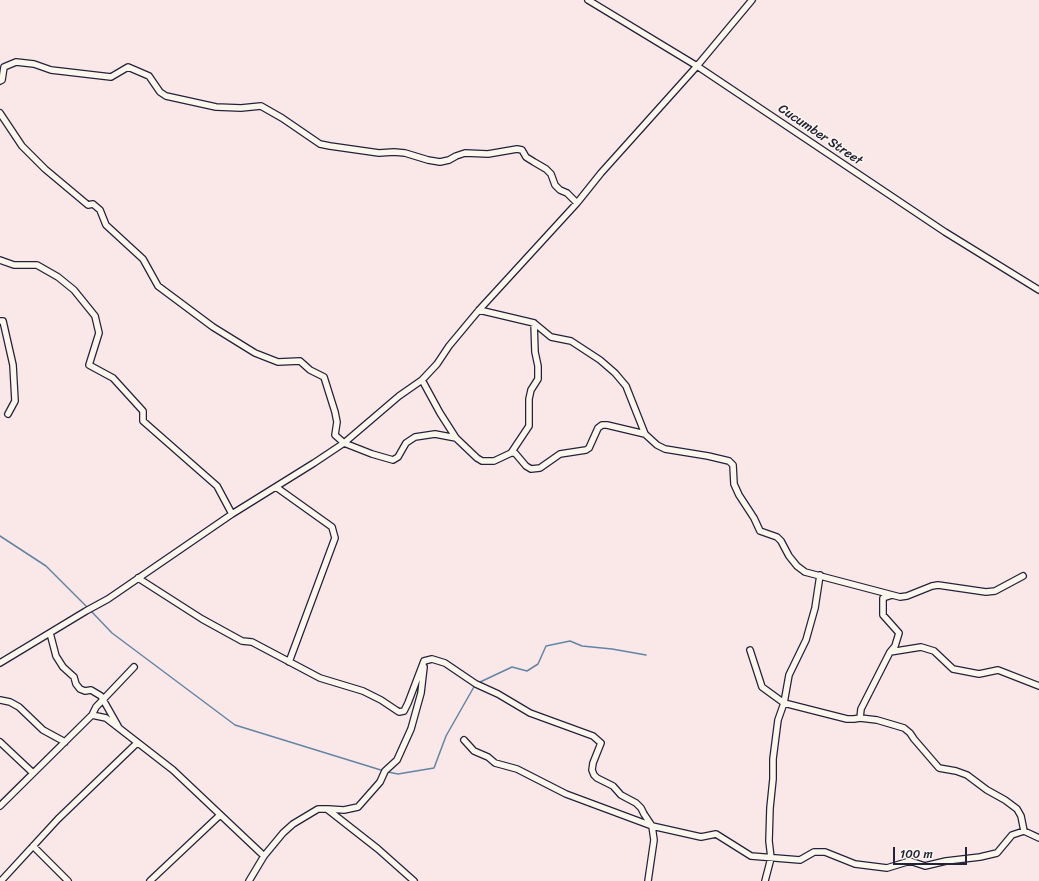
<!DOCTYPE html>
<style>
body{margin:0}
#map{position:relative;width:1039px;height:881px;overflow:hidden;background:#fae8e9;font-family:Sriracha,sans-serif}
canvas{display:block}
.scale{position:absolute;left:893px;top:847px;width:74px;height:18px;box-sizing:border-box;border:2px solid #22223b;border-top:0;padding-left:5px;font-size:12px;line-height:14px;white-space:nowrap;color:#22223b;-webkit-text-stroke:3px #fbf7ec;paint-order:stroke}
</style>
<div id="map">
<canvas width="1039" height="881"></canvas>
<div class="scale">100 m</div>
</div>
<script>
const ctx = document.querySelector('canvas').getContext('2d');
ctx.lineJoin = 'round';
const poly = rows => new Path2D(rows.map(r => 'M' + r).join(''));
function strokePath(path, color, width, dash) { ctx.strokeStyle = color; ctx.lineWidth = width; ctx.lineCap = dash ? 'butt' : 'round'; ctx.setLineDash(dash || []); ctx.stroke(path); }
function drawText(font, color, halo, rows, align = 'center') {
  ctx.font = font + ' Sriracha,sans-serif'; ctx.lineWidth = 3; ctx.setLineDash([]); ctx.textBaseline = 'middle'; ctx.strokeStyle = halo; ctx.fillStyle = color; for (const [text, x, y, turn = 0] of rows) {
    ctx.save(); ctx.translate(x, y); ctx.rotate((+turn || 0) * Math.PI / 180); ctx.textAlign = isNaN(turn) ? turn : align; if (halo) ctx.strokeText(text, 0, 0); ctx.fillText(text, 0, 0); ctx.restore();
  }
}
strokePath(poly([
 [0,536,46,566,88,608],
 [91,611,112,633,235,725,384,771],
 [478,683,512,667,527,671,538,664,546,646,570,641,582,646,612,649,646,655],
 [388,772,398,774,434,768,446,736,475,685]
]), '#6285a6', 1.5);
const street = poly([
 [588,0,697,66,945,232,1039,290],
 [0,81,2,80,4,67,16,62,34,64,51,70,111,77,128,67,149,76,160,92,166,96,216,107,241,108,261,106,282,118,320,144,330,146,379,153,394,152,405,153,428,160,440,162,449,160,456,156,465,153,488,154,517,149,522,150,526,157,534,162,546,169,551,174,555,185,560,190,567,193,577,203],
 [0,113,22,146,45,169,88,205,93,204,100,210,106,225,143,259,158,286,213,327,255,353,278,362,300,361,310,370,324,377,335,412,337,422,335,435,344,443,372,454,393,460,398,457,406,443,415,437,435,434,456,438],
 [0,260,14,265,37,265,58,277,74,290,95,316,99,333,89,365,113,378,143,411,143,421,217,486,232,514],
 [479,310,534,323,551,337,571,341,600,360,615,373,626,386,645,434,657,445,665,449,708,456,729,461,733,465,734,484,739,495,754,518,760,531,777,537,781,541,789,556,797,566,805,572,900,597,907,596,932,586,938,585,986,592,995,591,1023,576],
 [0,321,3,321,13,365,15,401,8,414],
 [422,380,440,413,456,438,477,458,482,461,494,461,511,453,515,453,526,466,531,469,540,468,560,454,586,450,589,448,598,428,602,425,607,425,645,434],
 [511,453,529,426,529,399,531,390,538,379,538,366,535,352,534,323],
 [276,487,332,527,335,538,289,662],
 [138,578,202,619,242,641,252,642,320,678,363,691,381,700,399,712,404,711,408,703,424,661,432,659,445,663,476,684,498,694,530,713,593,736,601,743,593,763,592,770,594,775,597,778,613,786,621,795,636,803,641,808,644,814,652,826,654,840,648,881],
 [50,633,56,656,63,667,74,677,76,684,80,689,85,691,91,690,101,696,118,726],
 [750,650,762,687,784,703,847,719,854,719,860,718,877,720,904,728,910,733,914,739,939,768,956,771,967,775,987,790,1005,800,1017,809,1021,816,1024,831,1039,838],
 [890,652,895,646,899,633,883,615,883,598,892,595],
 [0,663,86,611,108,599,232,514,314,463,344,443,399,396,422,380,437,364,449,346,479,310,577,203,601,173,697,66,752,0],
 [0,700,10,702,19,707,43,730,65,742],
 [92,715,96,707,134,667],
 [860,718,861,709,890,652,921,647,934,651,953,669,979,674,998,670,1039,686],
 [464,740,474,751,488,757,495,763,517,769,566,794,652,826,701,837,716,834,751,856,800,860,814,852,825,852,855,864,887,868,910,861,925,866,946,861,980,857,997,853,1012,835,1024,831],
 [0,742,33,773],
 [0,806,92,715,106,718,173,770,264,856],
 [328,809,344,810,358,807,380,782,385,771,397,760,411,729,421,693,424,667],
 [33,846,68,881],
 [1,881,58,819,137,743],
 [150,881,220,815],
 [249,881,264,856,283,833,293,824,318,809,327,809,378,849,414,881],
 [765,881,771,858,769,841,770,808,773,779,773,759,778,720,784,703,789,675,806,640,815,608,820,575]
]);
strokePath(street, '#22223b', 8);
strokePath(street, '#fbf7ec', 5.5);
drawText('13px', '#22223b', '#fbf7ec', [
 ["Cucumber Street",820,135,34]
]);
</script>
